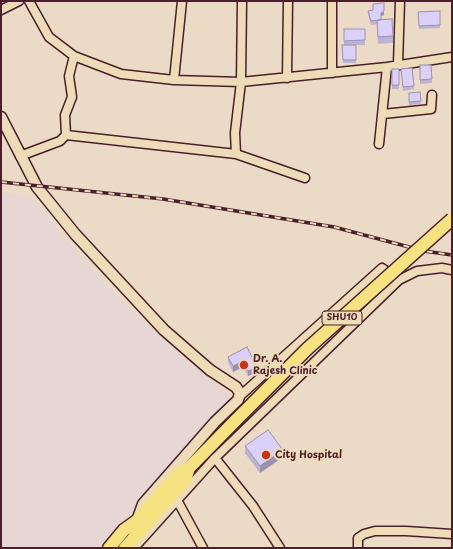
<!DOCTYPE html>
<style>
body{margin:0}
#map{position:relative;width:453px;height:549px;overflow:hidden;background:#eadac6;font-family:"Playpen Sans",sans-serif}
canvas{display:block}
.frame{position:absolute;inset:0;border:2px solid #4a1f2b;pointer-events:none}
</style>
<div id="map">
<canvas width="453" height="549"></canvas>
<div class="frame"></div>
</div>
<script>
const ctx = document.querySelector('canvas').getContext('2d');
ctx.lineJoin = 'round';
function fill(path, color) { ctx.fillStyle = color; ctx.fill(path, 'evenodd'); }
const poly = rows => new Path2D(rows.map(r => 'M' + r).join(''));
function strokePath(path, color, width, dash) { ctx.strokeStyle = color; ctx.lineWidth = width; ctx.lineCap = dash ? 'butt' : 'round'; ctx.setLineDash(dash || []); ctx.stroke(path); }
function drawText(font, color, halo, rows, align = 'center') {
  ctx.font = font + ' "Playpen Sans",sans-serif'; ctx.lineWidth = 4; ctx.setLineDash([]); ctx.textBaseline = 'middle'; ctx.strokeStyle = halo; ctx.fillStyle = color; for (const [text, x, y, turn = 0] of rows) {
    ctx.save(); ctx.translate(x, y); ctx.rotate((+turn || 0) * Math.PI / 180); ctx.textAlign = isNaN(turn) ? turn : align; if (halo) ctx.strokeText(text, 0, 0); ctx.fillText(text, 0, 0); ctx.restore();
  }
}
fill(poly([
 [1,192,31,197,105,284,162,338,232,397,100,548,1,548]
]), '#e6d7d5');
const minor = poly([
 [29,1,49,37,74,56,121,74,174,80,241,82,387,67,452,57],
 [1,10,19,1],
 [398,64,400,1],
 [332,73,332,1],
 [287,78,288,1],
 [174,80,182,1],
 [383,114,431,109,432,95],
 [66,135,236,154,305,178],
 [379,144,387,67],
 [236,154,235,133,241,82,242,1],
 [20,156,60,141,66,135,65,115,72,97,69,76,74,56],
 [399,280,417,271,442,268,452,270],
 [215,458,399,280,382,268,240,396],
 [177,500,203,548],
 [134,548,215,458,253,506,280,548],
 [358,548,358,538,364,534,375,531,406,531,452,534]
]);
const tertiary = poly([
 [1,117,37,187,75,234,164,330,210,370,236,387,240,393,238,400,215,422,143,504,138,518]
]);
const primary = poly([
 [109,548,124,530,138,520,178,474,189,468,236,420],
 [125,548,185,480,189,468]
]);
strokePath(minor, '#4a1f2b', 11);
strokePath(tertiary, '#4a1f2b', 13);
strokePath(primary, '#4a1f2b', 15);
strokePath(minor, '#eedcb9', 8);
strokePath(tertiary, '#eedcb9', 10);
strokePath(primary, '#f6e281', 12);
const rail = poly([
 [1,182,163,199,334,227,424,251,452,255]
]);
strokePath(rail, '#4a1f2b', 3.5);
strokePath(rail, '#eedcb9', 2, [6]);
const primaryBridge = poly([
 [236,420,307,349,452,219]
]);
strokePath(primaryBridge, '#4a1f2b', 15, []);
strokePath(primaryBridge, '#f6e281', 12);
fill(poly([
 [373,10,384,15,381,16,381,20,393,36,393,43,378,44,377,24,371,25,368,14,368,11],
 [440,11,440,28,419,29,418,12],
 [344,29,365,29,365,45,356,45,356,63,343,63,342,45,344,45],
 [420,65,431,65,432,83,420,84],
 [392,69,399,69,399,89,392,89],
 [401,69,414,86,414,89,403,91],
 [409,97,421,101,421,104,409,105],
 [247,347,257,372,248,376,243,367,233,372,228,362,228,357],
 [245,446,283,457,260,473,245,453]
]), '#bcb3d5');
fill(poly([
 [384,11,384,15,381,16,381,13],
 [243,361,243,367,233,372,233,366],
 [257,367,257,372,248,376,248,371],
 [283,450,283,457,260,473,260,466]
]), '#9992ae');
const building = poly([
 [384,3,384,11,381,13,381,20,371,21,368,11,373,10,373,4,384,3],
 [440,11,440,25,419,26,418,12,440,11],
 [392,19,393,36,378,37,377,20,392,19],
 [344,29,365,29,365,40,344,41,344,29],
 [342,45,356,45,356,60,343,60,342,45],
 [420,65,431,65,432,79,420,80,420,65],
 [412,68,414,86,403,87,401,69,412,68],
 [392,69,399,69,399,85,392,85,392,69],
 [420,92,421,101,409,102,409,93,420,92],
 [247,347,257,367,248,371,243,361,233,366,228,357,247,347],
 [268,430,283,450,260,466,245,446,268,430]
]);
fill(building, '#dbd0f8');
strokePath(building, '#9992ae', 1);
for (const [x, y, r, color] of [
 [244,365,5,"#c8321e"],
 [266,455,5,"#c8321e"]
]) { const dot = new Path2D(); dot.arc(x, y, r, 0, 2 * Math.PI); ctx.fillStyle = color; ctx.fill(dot); strokePath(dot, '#eedcb9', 1.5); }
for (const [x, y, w] of [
 [342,318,40]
]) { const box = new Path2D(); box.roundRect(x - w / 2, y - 7, w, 14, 3); ctx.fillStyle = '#eedcb9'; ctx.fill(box); strokePath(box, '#4a1f2b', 1); }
drawText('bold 9px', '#4a1f2b', null, [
 ["SHU10",342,318]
]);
drawText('bold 10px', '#4a1f2b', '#eedcb9', [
 ["Dr. A.",253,359],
 ["Rajesh Clinic",253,371],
 ["City Hospital",275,455]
], 'left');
</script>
